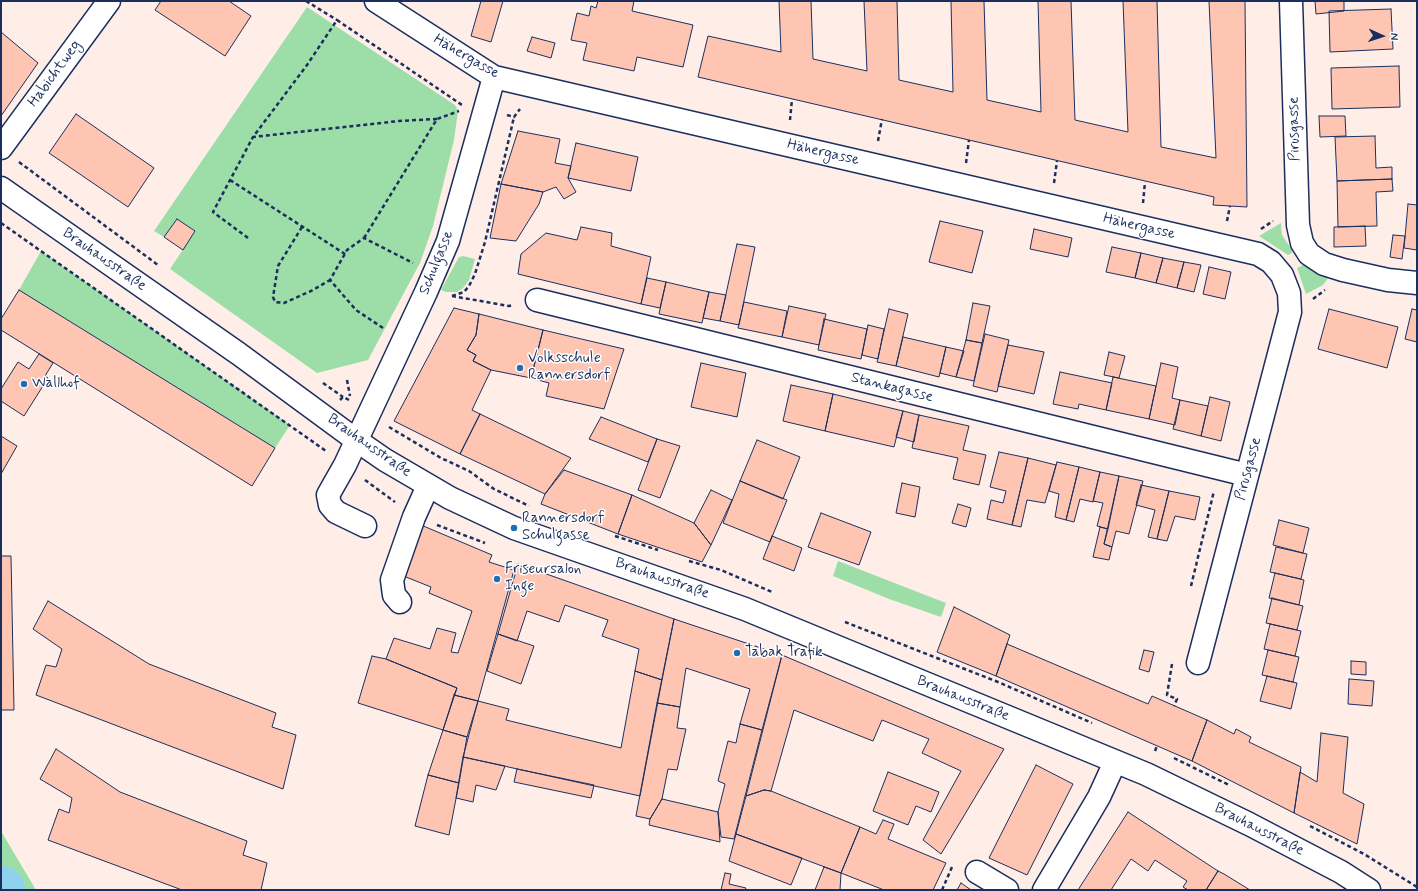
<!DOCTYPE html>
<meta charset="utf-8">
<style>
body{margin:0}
#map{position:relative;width:1418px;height:891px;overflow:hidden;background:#ffeee8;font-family:Mynerve,sans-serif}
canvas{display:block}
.frame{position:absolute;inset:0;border:2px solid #1b2f5e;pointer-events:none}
.north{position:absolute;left:1362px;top:16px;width:40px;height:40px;-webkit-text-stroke:3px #fff;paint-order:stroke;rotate:93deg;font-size:11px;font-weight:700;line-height:16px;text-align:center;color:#1b2f5e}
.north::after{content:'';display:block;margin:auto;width:14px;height:18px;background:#1b2f5e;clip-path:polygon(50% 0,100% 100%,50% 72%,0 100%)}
</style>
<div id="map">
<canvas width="1418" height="891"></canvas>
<div class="frame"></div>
<div class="north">N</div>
</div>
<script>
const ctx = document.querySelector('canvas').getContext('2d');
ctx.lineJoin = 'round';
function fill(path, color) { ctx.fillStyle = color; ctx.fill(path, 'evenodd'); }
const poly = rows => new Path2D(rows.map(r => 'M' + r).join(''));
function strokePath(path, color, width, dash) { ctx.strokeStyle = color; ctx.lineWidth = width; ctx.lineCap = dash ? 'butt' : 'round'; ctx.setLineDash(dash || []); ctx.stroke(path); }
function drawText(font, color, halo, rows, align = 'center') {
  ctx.font = font + ' Mynerve,sans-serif'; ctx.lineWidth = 3; ctx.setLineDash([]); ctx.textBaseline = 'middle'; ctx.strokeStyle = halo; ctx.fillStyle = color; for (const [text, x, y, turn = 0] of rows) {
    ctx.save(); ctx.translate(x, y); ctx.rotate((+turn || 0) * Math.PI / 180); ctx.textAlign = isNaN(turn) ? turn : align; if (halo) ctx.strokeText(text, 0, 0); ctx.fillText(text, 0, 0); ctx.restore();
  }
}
fill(poly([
 [307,7,455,105,458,111,454,140,433,226,420,263,368,360,317,373,170,269,195,231,177,219,164,237,154,231],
 [1281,223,1282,235,1292,250,1292,253,1288,255,1259,236],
 [41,251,290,425,275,448,19,290],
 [463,256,475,259,469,280,463,288,457,292,446,292,441,290,459,257],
 [1303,265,1329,277,1323,285,1306,294,1297,268],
 [838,561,946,603,941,617,889,599,833,576],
 [1,831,36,890,1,890]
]), '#9ddea8');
strokePath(poly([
 [1,889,2,890]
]), '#8fd2f0', 46);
const building = poly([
 [161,1,229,1,251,16,225,56,155,10,161,1],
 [481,1,503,1,491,42,471,36,481,1],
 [598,1,634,1,632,11,693,25,683,67,637,57,634,71,583,60,587,43,571,40,577,13,589,16,591,6,596,8,598,1],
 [779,1,811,1,813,59,867,71,864,1,897,1,899,80,953,92,951,1,984,1,987,100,1041,112,1038,1,1071,1,1075,120,1128,132,1123,1,1157,1,1161,147,1216,158,1209,1,1245,1,1247,207,1213,205,1214,197,698,77,708,36,781,52,779,1],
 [1315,1,1344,1,1344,11,1316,14,1315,1],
 [1391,9,1393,49,1330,52,1329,11,1391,9],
 [1,32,38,63,1,116,1,32],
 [532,37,555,43,551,58,527,51,532,37],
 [1399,66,1400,107,1332,109,1331,68,1399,66],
 [76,114,154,168,128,207,49,153,76,114],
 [1319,116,1345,116,1346,136,1320,137,1319,116],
 [518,131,560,139,555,163,571,166,568,178,576,192,564,199,556,187,543,192,501,184,518,131],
 [1375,136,1376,168,1392,167,1392,179,1337,181,1335,137,1375,136],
 [576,143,638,157,631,191,568,178,576,143],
 [1392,179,1393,191,1376,192,1377,226,1338,227,1337,181,1392,179],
 [501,184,543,192,539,204,516,241,490,238,501,184],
 [1408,204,1417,205,1417,250,1404,248,1408,204],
 [177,219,195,231,183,250,164,237,177,219],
 [940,221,983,231,972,273,929,262,940,221],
 [1365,226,1366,246,1334,247,1334,227,1365,226],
 [581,227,612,233,611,246,651,257,641,304,518,274,521,254,546,233,577,240,581,227],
 [1034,229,1072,238,1068,257,1030,249,1034,229],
 [1393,235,1405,236,1402,259,1390,257,1393,235],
 [737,244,755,247,739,325,720,321,737,244],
 [1112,247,1141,253,1135,278,1106,272,1112,247],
 [1141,253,1163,258,1156,283,1135,278,1141,253],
 [1163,258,1184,262,1177,288,1156,283,1163,258],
 [1184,262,1201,265,1194,292,1177,288,1184,262],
 [1209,267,1231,272,1225,299,1203,294,1209,267],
 [647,278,666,282,660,308,641,304,647,278],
 [666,282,709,292,702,323,659,314,666,282],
 [19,290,275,448,252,486,1,330,1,319,19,290],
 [709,292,726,295,720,321,703,318,709,292],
 [744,302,787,311,782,337,738,328,744,302],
 [973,303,990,306,982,343,966,340,973,303],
 [789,306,826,314,819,345,782,337,789,306],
 [454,308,479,314,476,335,467,350,476,355,473,361,491,370,472,410,480,414,460,454,394,421,454,308],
 [889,309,908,314,896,366,877,362,889,309],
 [1329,309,1398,327,1387,368,1318,349,1329,309],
 [1412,309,1417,310,1417,342,1405,339,1412,309],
 [479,314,543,330,531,378,491,370,473,361,476,355,467,350,476,335,479,314],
 [824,319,867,329,861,359,818,350,824,319],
 [868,325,884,329,878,359,862,355,868,325],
 [543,330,624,349,604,409,546,396,549,383,531,378,543,330],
 [985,334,1009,340,997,392,973,386,985,334],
 [903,337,946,347,939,377,896,366,903,337],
 [966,340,982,343,974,381,956,377,966,340],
 [1008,345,1044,352,1034,394,998,386,1008,345],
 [946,347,964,351,956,377,940,373,946,347],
 [1109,352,1125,356,1119,378,1104,375,1109,352],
 [39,354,53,363,45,376,48,378,24,416,1,401,1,389,18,362,29,369,39,354],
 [701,363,746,373,737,417,691,407,701,363],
 [1161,363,1178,367,1172,398,1180,400,1175,425,1149,419,1161,363],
 [1060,372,1112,383,1106,410,1079,404,1078,409,1053,404,1060,372],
 [1113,377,1156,386,1149,419,1106,410,1113,377],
 [791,385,833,394,825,431,783,421,791,385],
 [833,394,903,411,894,447,825,431,833,394],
 [1210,397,1230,402,1221,441,1201,436,1210,397],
 [1180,400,1208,406,1201,436,1173,429,1180,400],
 [903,411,919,415,914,442,896,437,903,411],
 [480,414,571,458,545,494,460,454,480,414],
 [919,415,969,426,963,450,986,455,979,485,953,479,958,458,912,448,919,415],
 [601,417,657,439,648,462,589,439,601,417],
 [1,436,17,446,1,474,1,436],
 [657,439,680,446,660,498,638,490,657,439],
 [757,440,800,457,783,499,740,481,757,440],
 [999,452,1028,458,1012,525,987,519,991,500,1003,503,1006,491,990,487,999,452],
 [1028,458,1056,465,1045,503,1027,500,1021,527,1012,525,1028,458],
 [1057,462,1079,467,1066,520,1055,517,1059,494,1049,491,1057,462],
 [1079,467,1100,472,1093,502,1080,499,1074,522,1066,520,1079,467],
 [564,470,632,495,618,534,541,504,545,494,564,470],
 [1100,472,1119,476,1108,529,1097,526,1103,503,1093,501,1100,472],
 [1119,476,1143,481,1129,534,1116,531,1112,547,1104,544,1119,476],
 [740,481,787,500,770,542,723,523,740,481],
 [902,483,920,487,915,517,896,513,902,483],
 [1141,485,1169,491,1157,539,1148,537,1155,510,1136,505,1141,485],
 [711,490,732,500,711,545,694,523,711,490],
 [1169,491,1200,497,1195,520,1175,516,1167,541,1157,539,1169,491],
 [632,495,694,523,711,545,702,562,618,534,632,495],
 [958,504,971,508,966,527,952,523,958,504],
 [821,513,871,532,859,565,808,547,821,513],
 [1279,520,1309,528,1303,553,1273,545,1279,520],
 [421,525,492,555,489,562,514,570,478,701,454,695,457,688,386,659,394,638,430,649,437,628,456,633,451,652,458,653,472,611,429,593,431,587,401,575,421,525],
 [1100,527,1108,529,1104,544,1112,547,1109,560,1093,557,1100,527],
 [772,536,802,548,794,571,763,559,772,536],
 [1276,547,1307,554,1301,579,1270,572,1276,547],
 [1,556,11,556,14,710,1,710,1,556],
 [518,564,674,619,662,680,635,671,639,649,602,636,608,620,565,605,559,622,527,611,517,641,498,634,518,564],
 [1275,573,1304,580,1299,605,1269,598,1275,573],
 [1272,598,1303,606,1297,630,1266,623,1272,598],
 [48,601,149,664,276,713,272,727,296,735,283,789,36,695,46,665,56,667,62,649,33,629,48,601],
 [954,607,1010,635,996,676,937,652,954,607],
 [674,619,782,655,762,730,740,724,750,689,686,668,680,707,657,703,674,619],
 [1270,624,1301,631,1295,656,1264,649,1270,624],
 [498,634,534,646,521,684,487,671,498,634],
 [1007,644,1148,704,1152,696,1207,720,1192,761,996,676,1007,644],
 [1144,650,1154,652,1149,672,1139,669,1144,650],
 [1268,650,1299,657,1293,682,1262,675,1268,650],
 [782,655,1004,749,941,854,923,840,961,771,922,753,929,739,882,720,873,741,794,710,771,791,764,790,746,796,782,655],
 [372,656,386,659,457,688,443,730,358,703,372,656],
 [1351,661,1366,662,1366,675,1351,674,1351,661],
 [635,671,662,680,640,796,463,757,478,701,509,709,506,720,621,748,635,671],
 [1267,676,1297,683,1291,709,1260,701,1267,676],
 [1349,679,1374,681,1372,706,1348,704,1349,679],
 [454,695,478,701,467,737,443,730,454,695],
 [657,703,680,707,677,728,686,729,677,770,668,769,662,799,650,819,636,816,657,703],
 [1207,720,1234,734,1236,729,1251,737,1249,742,1301,767,1294,813,1192,761,1207,720],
 [740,724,762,730,734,839,721,837,718,812,725,784,718,781,728,741,736,743,740,724],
 [443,730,467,737,459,783,428,775,443,730],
 [1321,733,1348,737,1343,793,1364,804,1357,844,1294,813,1300,772,1317,782,1321,733],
 [56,749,120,792,247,841,243,855,267,863,261,890,182,890,48,840,59,809,69,813,72,798,40,779,56,749],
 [463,757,505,766,496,790,476,785,473,802,456,798,463,757],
 [1036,765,1073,784,1027,875,989,858,1036,765],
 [517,769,594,785,591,798,514,782,517,769],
 [888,772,939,792,931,812,916,806,908,825,873,811,888,772],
 [428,775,459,783,449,835,415,826,428,775],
 [764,790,771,791,860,827,841,873,736,834,746,796,764,790],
 [662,799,718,812,720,842,649,825,650,819,662,799],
 [1128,812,1218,871,1206,890,1188,890,1183,887,1187,881,1155,860,1148,871,1131,859,1111,890,1078,890,1128,812],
 [883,820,894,824,888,839,946,863,933,890,884,890,841,873,860,827,876,834,883,820],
 [736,834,802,858,791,885,729,861,736,834],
 [824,867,841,873,840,890,815,890,824,867],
 [1218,871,1224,874,1250,890,1206,890,1218,871],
 [725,873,731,874,729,884,746,888,745,890,721,890,725,873],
 [961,883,971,890,957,890,961,883]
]);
fill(building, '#fec6b2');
strokePath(building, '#1b2f5e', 1);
const minor = poly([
 [376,1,494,77,1258,254,1271,262,1282,275,1289,293,1290,312,1198,663],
 [1291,1,1298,225,1302,243,1309,254,1324,264,1343,270,1388,280,1417,283],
 [1,148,109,1],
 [537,300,1247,475],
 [365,526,336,512,330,505,328,495,345,465,426,292,448,241,494,77],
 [400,602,394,595,392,580,414,517,428,486],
 [977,872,1007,890],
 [1044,890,1099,797,1115,762]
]);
const major = poly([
 [1,188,239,354,356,440,385,460,450,498,514,528,745,609,1146,774,1249,824,1341,872,1369,890]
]);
strokePath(minor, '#1b2f5e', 25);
strokePath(major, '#1b2f5e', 25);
strokePath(poly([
 [306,1,337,20],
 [507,115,514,117,520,109],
 [437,119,399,121,253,137,307,65,337,20,462,105],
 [790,120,792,99],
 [878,141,882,119],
 [19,162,158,265],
 [966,163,969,140],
 [230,180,345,254],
 [1054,183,1057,161],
 [1143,203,1145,182],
 [1227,221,1230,206],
 [1,223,326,451],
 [302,227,278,266,273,297,275,302,284,303,311,291,330,280],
 [1261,229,1273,221],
 [248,238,213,212,253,137],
 [364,238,437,119,459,111],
 [452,296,464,292,469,286,475,274,485,242,514,117],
 [452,296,509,306,514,305],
 [1313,299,1325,290],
 [383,328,356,310,330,280,347,250,364,238,413,263],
 [347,380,350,396],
 [323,383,343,397],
 [340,400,343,397,349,400],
 [389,427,441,458,469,471,494,489,529,506],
 [365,480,395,502],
 [437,525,485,543],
 [615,536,658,550],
 [689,561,721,570,772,592],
 [1191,586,1214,491],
 [845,622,998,682,1092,723],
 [1172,664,1167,695,1177,699,1174,706],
 [1155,751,1157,746],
 [1174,758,1229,785],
 [1310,826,1364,854,1417,887],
 [942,890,952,867]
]), '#1b2f5e', 2.5, [4, 3]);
strokePath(minor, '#fff', 22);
strokePath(major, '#fff', 22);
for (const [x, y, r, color] of [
 [520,368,4,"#1f6fb2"],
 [24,384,4,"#1f6fb2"],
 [514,528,4,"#1f6fb2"],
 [497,579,4,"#1f6fb2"],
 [737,653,4,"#1f6fb2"]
]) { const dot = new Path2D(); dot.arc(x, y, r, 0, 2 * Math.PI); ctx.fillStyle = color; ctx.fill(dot); strokePath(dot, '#fff', 1.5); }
drawText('15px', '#1b2f5e', '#fff', [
 ["Hähergasse",466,57,30],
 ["Habichtweg",55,74,-54],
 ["Pirusgasse",1295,129,-91],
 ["Hähergasse",823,153,13],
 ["Hähergasse",1139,227,13],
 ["Brauhausstraße",104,260,35],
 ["Schulgasse",437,263,-68],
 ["Stankagasse",892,388,14],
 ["Brauhausstraße",369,446,35],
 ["Pirusgasse",1249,469,-75],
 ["Brauhausstraße",662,579,19],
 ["Brauhausstraße",963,699,22],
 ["Brauhausstraße",1259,830,27]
]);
drawText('15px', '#1b2f5e', '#fff', [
 ["Volksschule",528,359],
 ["Rannersdorf",528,376],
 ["Wallhof",32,384],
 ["Rannersdorf",522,519],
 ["Schulgasse",522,536],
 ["Friseursalon",505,570],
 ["Inge",505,587],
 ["Tabak Trafik",745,653]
], 'left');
</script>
